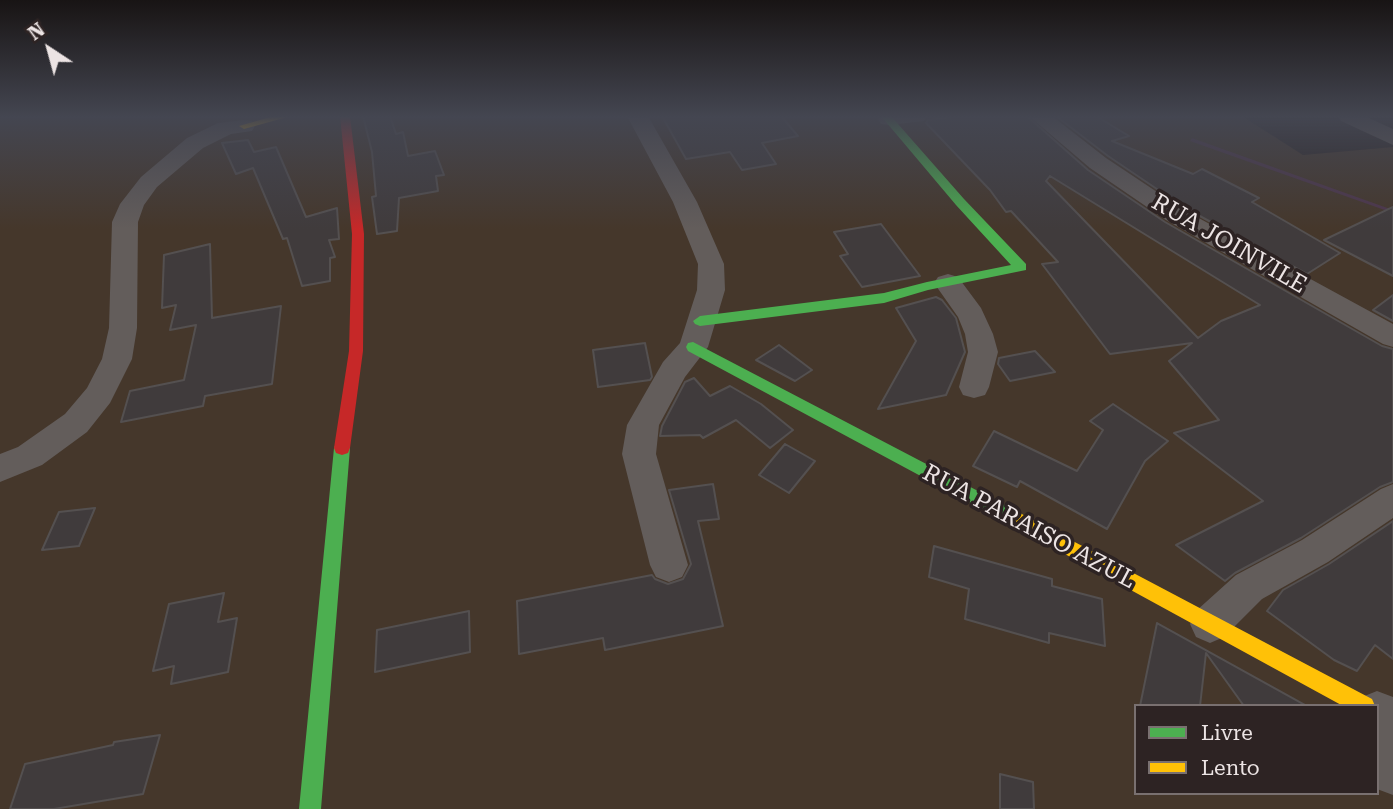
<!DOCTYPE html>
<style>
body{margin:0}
#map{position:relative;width:1393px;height:809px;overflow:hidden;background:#2b2525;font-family:"Roboto Serif",serif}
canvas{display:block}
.legend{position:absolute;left:1134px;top:704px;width:245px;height:91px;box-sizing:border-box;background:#2d2323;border:2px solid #797070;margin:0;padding:9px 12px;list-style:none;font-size:21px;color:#ece4e4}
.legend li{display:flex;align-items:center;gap:14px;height:35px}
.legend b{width:35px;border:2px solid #797070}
.north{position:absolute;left:14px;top:14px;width:70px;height:70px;-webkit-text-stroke:5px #2d2323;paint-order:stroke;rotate:324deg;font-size:19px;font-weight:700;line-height:28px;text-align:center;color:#ece4e4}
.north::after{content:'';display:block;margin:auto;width:24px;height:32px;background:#ece4e4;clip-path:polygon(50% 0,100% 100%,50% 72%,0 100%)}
</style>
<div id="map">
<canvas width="1393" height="809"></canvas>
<ul class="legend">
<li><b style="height:9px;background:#4caf50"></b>Livre</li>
<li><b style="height:9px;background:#ffc107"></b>Lento</li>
</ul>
<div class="north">N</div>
</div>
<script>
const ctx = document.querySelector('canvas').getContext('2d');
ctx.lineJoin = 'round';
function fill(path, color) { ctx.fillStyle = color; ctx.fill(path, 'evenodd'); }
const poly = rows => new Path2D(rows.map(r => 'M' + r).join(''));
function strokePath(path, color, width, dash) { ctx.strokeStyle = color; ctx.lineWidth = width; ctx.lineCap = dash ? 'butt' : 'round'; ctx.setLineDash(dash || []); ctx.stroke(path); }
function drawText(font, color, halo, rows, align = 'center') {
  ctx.font = font + ' "Roboto Serif",serif'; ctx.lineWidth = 7; ctx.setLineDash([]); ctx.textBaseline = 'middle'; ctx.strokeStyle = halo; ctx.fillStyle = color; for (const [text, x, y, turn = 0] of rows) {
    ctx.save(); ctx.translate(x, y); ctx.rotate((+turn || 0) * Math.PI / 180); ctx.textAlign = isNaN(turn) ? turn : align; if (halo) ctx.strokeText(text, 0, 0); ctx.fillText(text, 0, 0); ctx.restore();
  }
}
fill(poly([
 [0,116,1242,116,1303,155,1393,147,1393,809,0,809],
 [1136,706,1377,706,1377,793,1136,793]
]), '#45372b');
fill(poly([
 [1192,138,1393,210,1393,213,1190,141]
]), '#4e364c');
const building = poly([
 [363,116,390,116,396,134,403,132,408,156,435,151,444,175,436,176,438,191,399,198,397,231,377,234,372,197,376,196,372,152,363,116],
 [662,116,781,116,798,136,762,143,776,164,742,170,730,152,686,159,662,116],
 [961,116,1027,116,1088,170,1165,222,1382,346,1393,349,1393,482,1380,487,1301,538,1235,573,1225,581,1176,545,1263,501,1174,433,1219,420,1169,361,1192,343,1110,354,1042,264,1058,262,1011,211,1006,212,990,190,926,123,928,120,961,116],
 [1050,176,1260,305,1221,321,1198,338,1046,181,1050,176],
 [1056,116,1096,116,1129,136,1112,141,1193,174,1202,169,1259,198,1252,202,1340,253,1307,274,1185,208,1108,156,1056,116],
 [248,140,254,152,276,147,306,217,337,208,339,239,329,240,335,257,330,258,330,281,302,286,287,238,283,239,253,168,236,174,222,143,248,140],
 [1393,207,1393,276,1324,240,1393,207],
 [881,224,920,276,862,287,840,256,848,254,834,232,881,224],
 [210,244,212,318,281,306,272,384,205,396,203,406,121,422,130,391,184,380,196,325,170,330,176,305,162,308,164,255,210,244],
 [1393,295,1393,321,1373,310,1393,295],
 [936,297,942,300,956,318,965,352,946,395,878,409,916,341,896,308,936,297],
 [645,343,652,377,650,380,598,387,593,350,645,343],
 [779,345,812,370,795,381,756,360,779,345],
 [1035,351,1055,372,1010,381,998,364,999,358,1035,351],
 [694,378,710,396,730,386,761,404,793,430,770,448,736,420,703,438,700,435,660,436,662,426,685,382,694,378],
 [1113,404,1168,441,1145,461,1107,529,1020,481,1017,487,973,466,994,431,1077,471,1103,430,1090,421,1113,404],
 [785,444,815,461,789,493,759,475,785,444],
 [713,484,719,519,698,521,723,626,605,650,603,638,519,654,517,601,652,575,655,579,668,584,683,579,691,564,669,490,713,484],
 [95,508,79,546,42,550,59,512,95,508],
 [1393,521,1393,659,1375,645,1357,671,1334,660,1267,611,1283,590,1329,564,1393,521],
 [934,546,1052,579,1052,586,1102,599,1105,646,1049,633,1049,643,965,619,969,589,929,577,934,546],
 [224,593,218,622,237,618,228,672,171,684,174,666,153,671,169,604,224,593],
 [469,611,470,652,375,672,377,630,469,611],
 [1157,623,1307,706,1244,706,1206,653,1200,706,1140,706,1157,623],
 [160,735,143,794,54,809,10,809,25,764,113,745,114,742,160,735],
 [1000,774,1033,782,1034,809,1000,809,1000,774]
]);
fill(building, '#403b3c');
strokePath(building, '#545050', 2);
fill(poly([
 [627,116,648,116,697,202,724,264,725,290,708,347,685,377,659,425,656,454,688,565,682,577,669,582,656,577,650,565,622,454,627,425,663,362,680,343,697,290,698,264,673,202,627,116],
 [881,116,927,116,924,121,889,125,881,124,878,119,881,116],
 [1029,116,1052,116,1106,158,1184,210,1393,324,1393,347,1383,344,1166,220,1090,168,1029,116],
 [1338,116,1365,116,1393,129,1393,145,1341,121,1338,116],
 [244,120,252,121,255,126,252,131,231,134,203,148,157,187,144,205,138,222,137,328,132,359,110,403,87,432,42,465,0,482,0,454,18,447,65,414,87,388,102,359,109,328,112,222,120,204,141,177,187,138,218,123,244,120],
 [948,274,958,277,981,308,993,334,998,352,989,387,985,395,974,398,963,395,959,387,968,352,965,334,958,317,934,283,938,277,948,274],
 [1393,484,1393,518,1328,562,1262,599,1224,637,1210,643,1196,637,1190,624,1196,611,1236,575,1302,540,1381,489,1393,484],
 [1377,691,1393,697,1393,795,1377,789,1377,706,1358,706,1362,697,1377,691]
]), '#635d5b');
fill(poly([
 [881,116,891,116,964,199,1026,264,1026,270,928,290,884,303,700,326,695,324,693,321,700,316,884,293,927,282,1011,265,956,205,881,116],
 [693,342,1022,514,1025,519,1022,524,1016,527,1010,524,688,351,686,347,688,343,693,342],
 [342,441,348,443,350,448,321,809,299,809,334,448,336,443,342,441]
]), '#4caf50');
fill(poly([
 [274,116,291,116,244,129,239,126,274,116],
 [1016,511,1372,699,1375,706,1343,706,1010,524,1007,519,1010,514,1016,511]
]), '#ffc107');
fill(poly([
 [340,116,350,116,364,234,363,351,350,448,348,453,342,455,336,453,334,448,349,351,352,234,340,116]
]), '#c62828');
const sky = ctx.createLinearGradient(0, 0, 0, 229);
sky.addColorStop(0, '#181414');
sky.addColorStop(0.51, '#444651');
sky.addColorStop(1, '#44465100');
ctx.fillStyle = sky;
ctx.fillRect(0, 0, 1393, 229);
drawText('24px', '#ece4e4', '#2d2323', [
 ["RUA JOINVILE",1229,244,30],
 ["RUA PARAISO AZUL",1029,527,28]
]);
</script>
